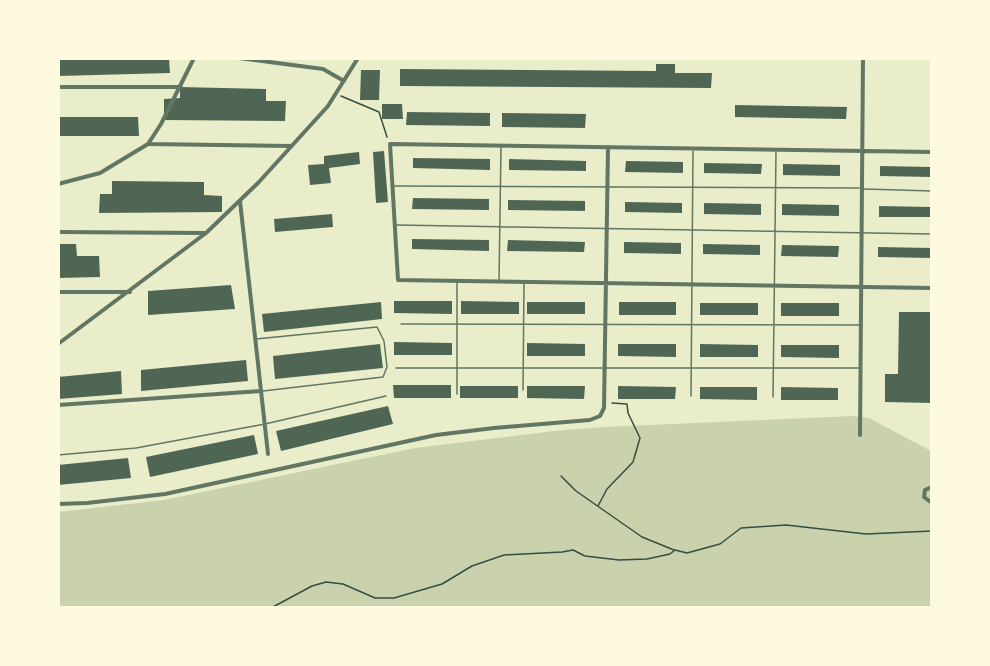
<!DOCTYPE html>
<style>
body{margin:0}
#map{position:relative;width:990px;height:666px;overflow:hidden;background:#e9edc9;font-family:Overpass,sans-serif}
canvas{display:block}
.frame{position:absolute;inset:0;border:60px solid #fefae0;pointer-events:none}
</style>
<div id="map">
<canvas width="990" height="666"></canvas>
<div class="frame"></div>
</div>
<script>
const ctx = document.querySelector('canvas').getContext('2d');
ctx.lineJoin = 'round';
function fill(path, color) { ctx.fillStyle = color; ctx.fill(path, 'evenodd'); }
const poly = rows => new Path2D(rows.map(r => 'M' + r).join(''));
function strokePath(path, color, width, dash) { ctx.strokeStyle = color; ctx.lineWidth = width; ctx.lineCap = dash ? 'butt' : 'round'; ctx.setLineDash(dash || []); ctx.stroke(path); }
fill(poly([
 [853,416,869,418,931,451,931,607,59,607,58,512,164,500,415,448,554,431,604,427]
]), '#cad2ad');
fill(poly([
 [58,58,169,58,170,73,58,76],
 [656,64,675,64,675,73,712,73,711,88,400,86,400,69,656,71],
 [361,70,380,70,379,100,360,100],
 [180,87,266,89,266,101,286,101,285,121,164,120,164,99,180,98],
 [382,104,402,104,403,119,382,119],
 [735,105,847,107,846,119,735,117],
 [407,112,490,113,490,126,406,125],
 [502,113,586,114,585,128,502,127],
 [58,117,138,117,139,136,58,136],
 [384,151,388,202,376,203,373,152],
 [359,152,360,164,329,168,331,183,310,185,308,165,324,164,324,156],
 [413,158,490,159,490,170,413,168],
 [509,159,586,161,586,171,509,170],
 [626,161,683,162,683,173,625,172],
 [704,163,762,164,761,174,704,173],
 [783,164,840,165,840,176,783,175],
 [880,166,932,167,932,177,880,176],
 [112,181,204,182,204,195,222,196,222,212,99,213,100,194,112,194],
 [413,198,489,199,489,210,412,209],
 [508,200,585,201,585,211,508,210],
 [625,202,682,203,682,213,625,212],
 [704,203,761,204,761,215,704,214],
 [782,204,839,205,839,216,782,215],
 [879,206,932,207,932,217,879,217],
 [332,214,333,227,275,232,274,219],
 [412,239,489,240,489,251,412,249],
 [508,240,585,242,584,252,507,251],
 [624,242,681,243,681,254,624,253],
 [58,244,76,244,77,256,99,256,100,277,58,278],
 [703,244,760,245,760,255,703,254],
 [782,245,839,246,838,257,781,256],
 [878,247,932,248,932,258,878,257],
 [231,285,235,309,148,315,148,291],
 [394,301,452,301,452,314,394,313],
 [461,301,519,302,519,314,461,314],
 [381,302,382,319,264,332,262,314],
 [527,302,585,302,585,314,527,314],
 [619,302,676,302,676,315,619,315],
 [700,303,758,303,758,315,700,315],
 [781,303,839,303,839,316,781,316],
 [899,312,932,312,932,403,885,402,885,374,898,374],
 [394,342,452,343,452,355,394,355],
 [527,343,585,344,585,356,527,356],
 [380,344,383,368,275,379,273,356],
 [618,344,676,344,676,357,618,356],
 [700,344,758,345,758,357,700,357],
 [781,345,839,345,839,358,781,357],
 [246,360,248,381,141,391,141,370],
 [121,371,122,394,58,399,58,377],
 [393,385,451,385,451,398,394,398],
 [460,386,518,386,518,398,460,398],
 [527,386,585,386,584,399,527,398],
 [618,386,676,387,675,399,618,399],
 [700,387,757,387,757,400,700,399],
 [781,387,838,388,838,400,781,400],
 [388,406,393,424,281,451,276,431],
 [254,435,258,454,150,477,146,457],
 [128,458,131,478,58,485,58,465]
]), '#4f6655');
strokePath(poly([
 [341,96,379,112,387,137],
 [561,476,576,491,642,537,674,550],
 [598,506,607,489,633,462,640,438,628,413,627,404,612,403],
 [271,608,312,586,326,582,343,584,375,598,394,598,442,584,472,566,504,555,562,552,573,550,585,556,619,560,647,559,670,554,675,550,687,553,720,544,741,528,786,525,866,534,932,531]
]), '#344e41', 1.5);
strokePath(poly([
 [393,186,859,188],
 [864,189,932,191],
 [396,225,932,234],
 [457,281,457,394],
 [499,281,501,147],
 [401,324,860,325],
 [256,339,377,327,384,341,387,367,383,377,263,391],
 [396,368,860,368],
 [523,390,524,283],
 [691,396,693,151],
 [773,397,776,152],
 [58,455,136,448,265,424,386,396]
]), '#617663', 1.5);
strokePath(poly([
 [239,58,323,69,344,81],
 [58,87,181,87],
 [149,144,291,146],
 [932,152,390,144,398,280,932,288],
 [58,184,100,173,148,144,161,124,194,58],
 [240,201,268,454],
 [58,232,205,233],
 [58,292,130,292],
 [58,344,206,233,258,183,328,106,358,58],
 [58,405,261,391],
 [860,435,863,58],
 [932,487,925,490,924,497,932,503],
 [58,504,87,503,165,494,436,435,494,428,590,420,600,416,604,408,608,147]
]), '#617663', 4);
</script>
